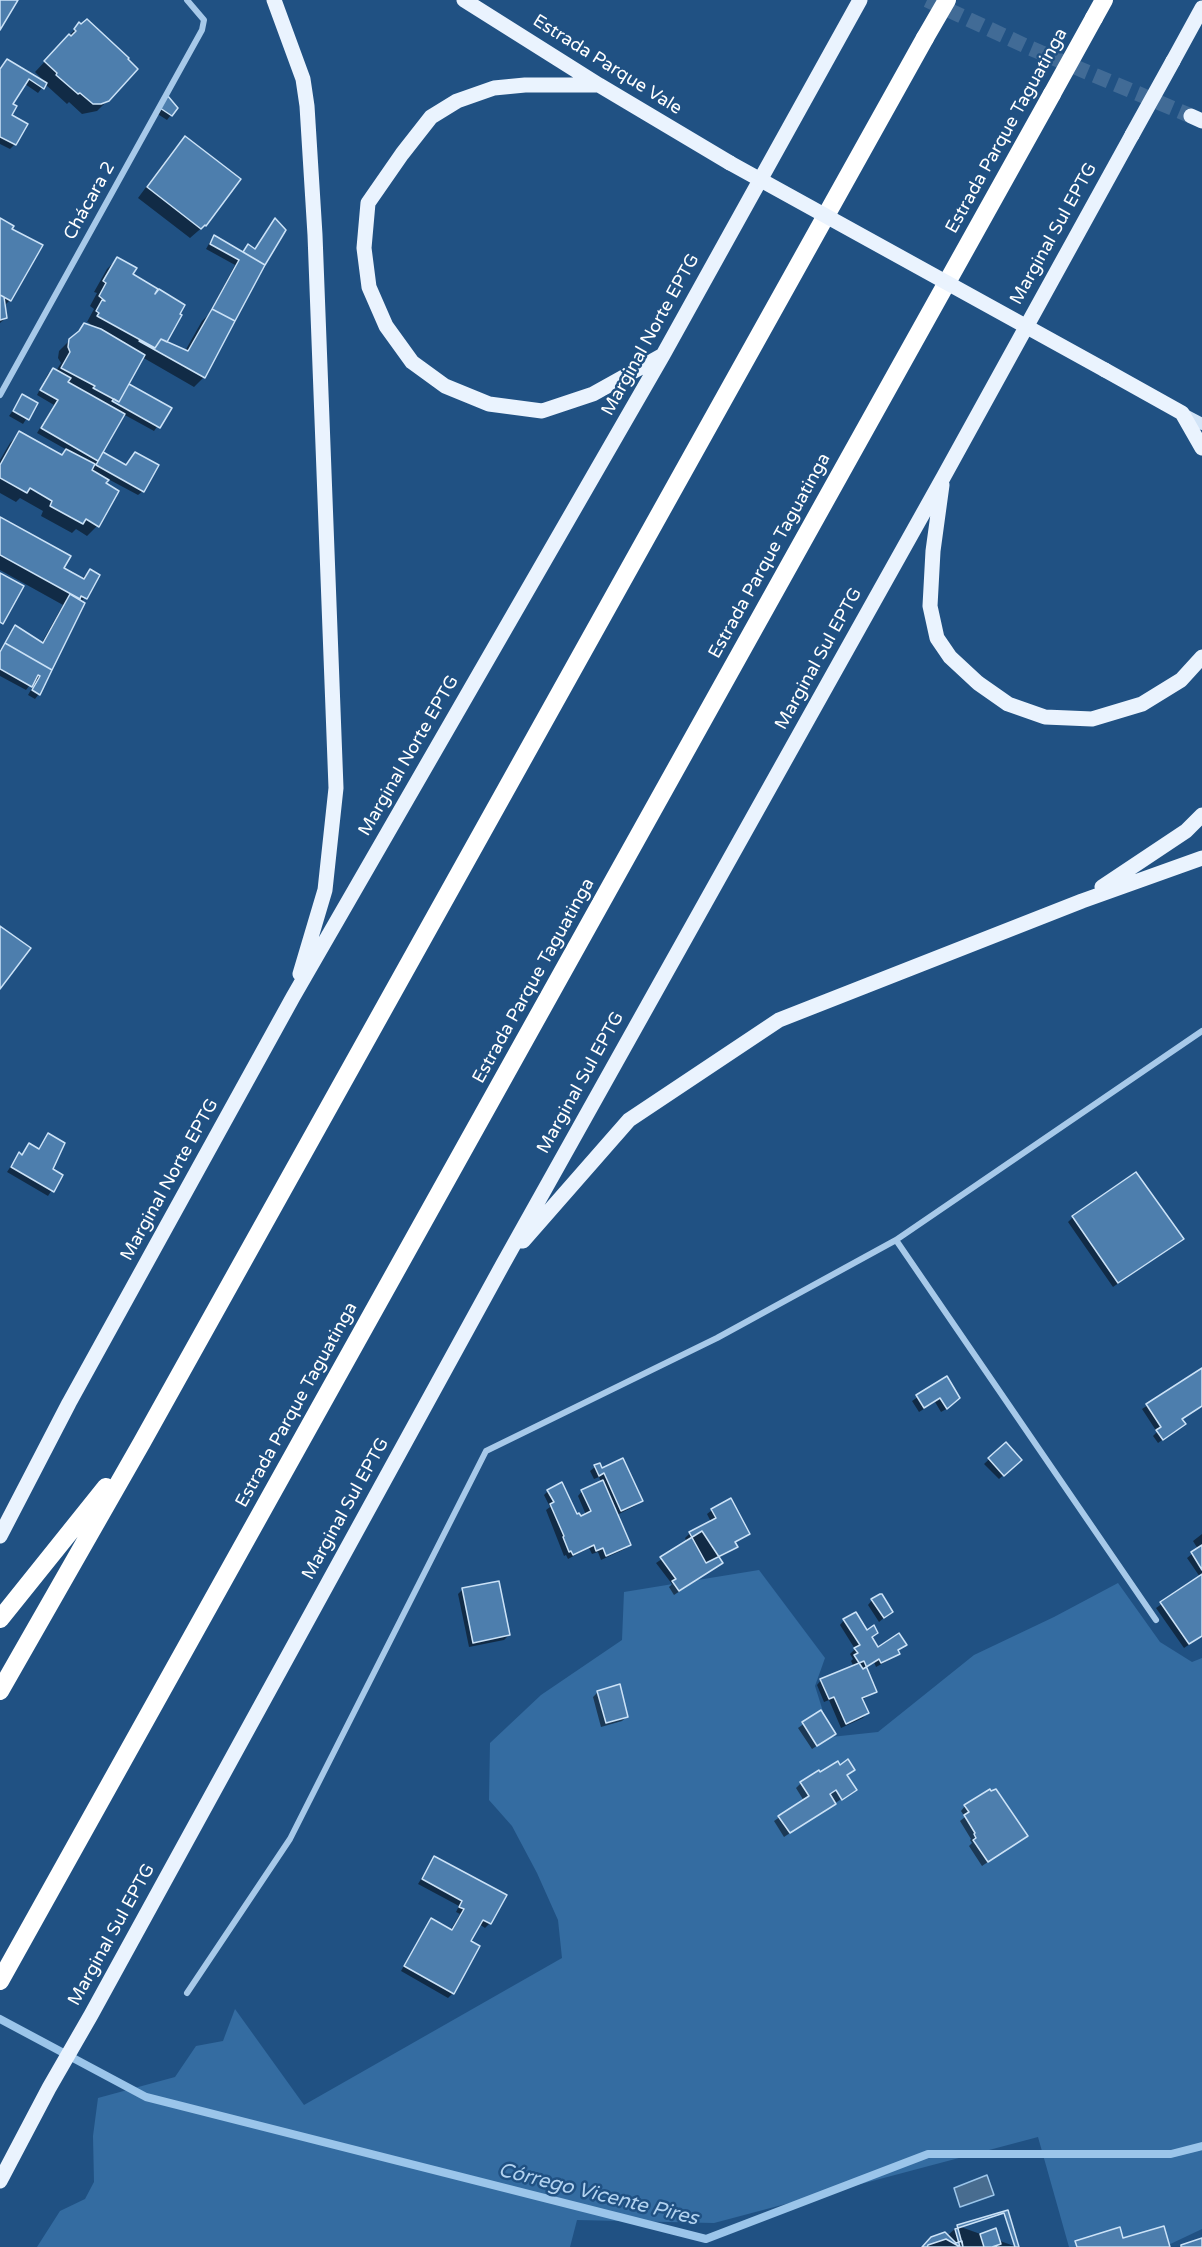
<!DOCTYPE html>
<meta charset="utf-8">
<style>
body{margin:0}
canvas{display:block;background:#205183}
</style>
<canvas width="1202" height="2247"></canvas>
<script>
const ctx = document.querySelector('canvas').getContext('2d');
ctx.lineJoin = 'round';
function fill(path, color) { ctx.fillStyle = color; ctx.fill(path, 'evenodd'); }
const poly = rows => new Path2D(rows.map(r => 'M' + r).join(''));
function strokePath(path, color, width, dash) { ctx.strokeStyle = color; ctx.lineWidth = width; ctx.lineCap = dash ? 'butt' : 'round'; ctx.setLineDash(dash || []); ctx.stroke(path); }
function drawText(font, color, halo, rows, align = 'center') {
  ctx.font = font + ' "Varela Round",sans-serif'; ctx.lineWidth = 5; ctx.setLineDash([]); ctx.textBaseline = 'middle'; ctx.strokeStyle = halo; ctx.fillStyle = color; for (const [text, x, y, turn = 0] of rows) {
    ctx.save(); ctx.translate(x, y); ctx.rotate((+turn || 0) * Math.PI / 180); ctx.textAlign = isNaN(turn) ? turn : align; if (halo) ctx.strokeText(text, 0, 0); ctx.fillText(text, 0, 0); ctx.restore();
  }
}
fill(poly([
 [759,1570,825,1658,815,1686,831,1737,878,1732,974,1655,1054,1617,1118,1583,1160,1642,1192,1662,1202,1658,1202,2229,1164,2247,1069,2247,1038,2137,714,2223,577,2220,570,2247,37,2247,60,2211,85,2199,94,2182,93,2136,98,2098,175,2077,196,2046,223,2041,235,2009,304,2105,562,1958,558,1920,537,1873,512,1826,489,1800,490,1743,541,1695,622,1640,624,1592]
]), '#346ca1');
const water = poly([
 [987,2175,994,2195,960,2207,954,2188,987,2175]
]);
fill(water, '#486c8f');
strokePath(water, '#9bc5ea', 1.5);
fill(poly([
 [79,25,108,100,97,111,82,114,69,102,67,104,45,84,38,93,25,84,11,104,10,115,15,144,10,149,0,144,0,69,7,61,47,84,35,72],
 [163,102,171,115,167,120,156,113],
 [185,138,205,225,190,238,138,198,175,148],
 [0,220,10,300,4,306,6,318,0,323],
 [275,220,284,230,204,377,194,387,142,357,127,384,170,409,154,431,123,414,101,453,143,491,138,495,108,479,104,484,97,526,87,536,76,529,72,533,41,516,43,511,20,498,16,502,0,493,0,460,10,443,20,433,61,456,67,450,37,433,54,405,37,395,48,374,53,370,56,371,61,363,58,358,59,351,85,325,88,326,90,323,87,322,94,309,90,306,97,293,94,292,107,269,118,258,151,298,166,341,185,351,202,321,208,315,235,265,206,249,210,242,214,237,242,253,248,246,254,250],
 [23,396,36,404,23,424,9,416],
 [0,519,62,569,81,579,90,571,98,575,81,603,39,694,35,699,28,695,36,681,34,680,26,690,0,676,0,650,15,627,41,644,63,605,0,570],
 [48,1135,51,1169,61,1176,48,1196,7,1172,19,1154,21,1156,29,1145,37,1150],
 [1073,1217,1182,1239,1113,1287,1068,1222],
 [1202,1370,1202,1406,1181,1420,1184,1424,1158,1443,1153,1436,1157,1432,1142,1409],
 [946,1378,948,1408,941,1412,935,1402,919,1412,912,1401],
 [1005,1444,1015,1465,999,1479,984,1464],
 [595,1467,641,1501,637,1505,617,1515,629,1544,625,1549,601,1560,598,1552,592,1554,589,1548,568,1559,566,1555,564,1556,546,1510,550,1507,544,1495,548,1491,576,1516,580,1518,586,1515,578,1496,582,1491,601,1482,599,1477,594,1479,590,1471],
 [712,1510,748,1534,734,1543,736,1546,731,1551,718,1558,721,1563,716,1567,674,1595,669,1587,672,1584,656,1563,687,1542,685,1538,690,1533,711,1522,707,1514],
 [1202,1534,1202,1636,1184,1648,1156,1608,1200,1577,1187,1558,1198,1549,1193,1541],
 [463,1589,509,1635,504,1640,469,1647,458,1594],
 [872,1600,891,1612,879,1622,868,1605],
 [844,1620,870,1638,877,1649,905,1644,897,1651,898,1654,893,1658,876,1667,874,1662,865,1668,875,1692,862,1700,867,1713,863,1718,841,1728,829,1700,824,1702,817,1685,821,1680,854,1667,851,1661,853,1659,850,1654,855,1649,840,1625],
 [598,1692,627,1716,622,1721,601,1727,593,1697],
 [820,1712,829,1738,812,1749,798,1728],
 [840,1767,853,1770,846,1776,855,1790,784,1837,774,1821,804,1801,796,1788,801,1783],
 [965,1806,1026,1836,982,1866,969,1846,972,1843,970,1840,971,1839,960,1821,965,1817,961,1811],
 [434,1858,490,1923,485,1928,479,1924,469,1942,478,1947,453,1993,448,1998,401,1971,427,1925,431,1920,450,1931,460,1914,456,1912,459,1906,418,1884],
 [958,2226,1017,2247,922,2247,947,2236]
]), '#0007');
strokePath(poly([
 [0,2019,146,2097,706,2239,928,2154,1171,2154,1202,2146]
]), '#9bc5ea', 8);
const building = poly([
 [0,0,18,0,0,30,0,0],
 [87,19,129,58,128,59,138,69,109,101,101,104,93,104,80,93,78,94,56,75,57,73,44,61,69,34,71,36,76,31,74,29,79,22,81,24,87,19],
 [7,59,47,83,44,89,29,79,13,104,17,106,12,115,28,124,16,145,0,137,0,69,7,59],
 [167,95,178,108,172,116,160,108,167,95],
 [185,136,241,179,206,226,205,225,201,229,147,187,185,136],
 [0,218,14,226,12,229,43,245,11,301,0,295,0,218],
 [275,218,286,230,265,265,243,252,248,244,255,249,275,218],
 [214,235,265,265,235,321,212,309,239,260,210,244,214,235],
 [117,257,137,268,133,274,158,289,155,294,159,289,185,305,180,314,182,315,167,342,161,339,155,348,97,316,99,313,96,311,102,300,105,301,99,296,106,283,103,281,117,257],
 [0,295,4,297,7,318,0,320,0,295],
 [212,309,235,321,205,378,139,341,155,348,161,339,188,351,212,309],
 [84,323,101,329,145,355,119,402,93,388,95,386,61,368,70,352,68,347,69,339,79,331,84,323],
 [53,368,71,378,68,382,125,414,98,461,41,428,58,400,40,390,53,368],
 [129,384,172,408,160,428,112,401,114,399,119,402,129,384],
 [22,394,38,403,29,420,13,411,22,394],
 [19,431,62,455,66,449,95,464,92,470,109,480,106,483,119,491,99,527,86,519,83,524,50,506,52,501,30,488,27,493,0,478,0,465,19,431],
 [103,452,126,465,135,452,159,465,144,492,96,465,103,452],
 [0,517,71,556,64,568,84,579,90,569,100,575,87,599,81,596,80,599,0,555,0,517],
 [0,573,24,586,3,624,0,622,0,573],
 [70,594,85,603,52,670,5,643,15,625,43,643,70,594],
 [5,643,52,670,40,695,32,690,40,676,38,675,32,687,0,669,0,652,5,643],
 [0,926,31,948,0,989,0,926],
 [48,1133,65,1143,53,1169,63,1175,54,1192,11,1167,19,1152,22,1155,29,1143,39,1149,48,1133],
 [1136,1172,1184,1239,1118,1283,1072,1216,1136,1172],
 [1202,1368,1202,1406,1182,1419,1186,1424,1163,1440,1156,1430,1161,1427,1146,1404,1202,1368],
 [947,1376,960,1398,947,1409,940,1398,924,1408,916,1395,947,1376],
 [1006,1442,1022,1460,1004,1476,988,1458,1006,1442],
 [623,1458,643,1501,621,1511,604,1473,599,1476,594,1465,600,1463,602,1468,623,1458],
 [603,1480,631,1545,606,1556,603,1548,596,1551,594,1545,573,1555,571,1551,569,1552,563,1537,564,1536,550,1504,554,1502,547,1490,562,1482,577,1514,579,1513,581,1516,591,1511,581,1490,603,1480],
 [731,1498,750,1534,735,1542,738,1547,706,1563,689,1532,716,1518,711,1509,731,1498],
 [702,1531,723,1563,679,1591,672,1581,676,1579,660,1557,702,1531],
 [1202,1545,1202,1570,1191,1552,1202,1545],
 [1202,1574,1202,1636,1189,1644,1160,1602,1202,1574],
 [499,1581,510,1635,473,1643,462,1588,499,1581],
 [880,1594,882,1594,893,1612,884,1618,871,1599,880,1594],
 [856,1612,867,1630,874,1625,878,1633,872,1637,878,1647,899,1633,907,1645,898,1650,900,1654,881,1663,879,1659,863,1669,854,1655,858,1653,854,1648,860,1645,843,1619,856,1612],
 [864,1661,877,1692,862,1698,869,1713,846,1724,834,1697,829,1699,820,1679,864,1661],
 [620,1684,628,1717,606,1723,597,1691,620,1684],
 [821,1710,836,1734,817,1746,802,1722,821,1710],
 [848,1759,855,1770,847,1775,857,1790,842,1800,836,1790,830,1794,836,1804,790,1833,778,1816,809,1796,800,1782,819,1770,820,1772,838,1761,840,1765,848,1759],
 [990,1789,991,1791,996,1789,1028,1836,988,1862,973,1840,976,1838,974,1834,975,1833,964,1815,969,1812,964,1805,990,1789],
 [434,1856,507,1895,491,1924,483,1920,471,1941,480,1946,454,1994,404,1966,431,1918,452,1930,464,1909,459,1907,462,1901,422,1879,434,1856],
 [1008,2210,1019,2247,963,2247,957,2225,1008,2210],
 [1004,2213,1015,2247,992,2247,1001,2244,996,2228,980,2234,984,2247,960,2247,955,2229,1004,2213],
 [1164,2226,1170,2247,1077,2247,1075,2241,1120,2227,1123,2238,1164,2226],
 [945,2232,956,2243,962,2241,963,2247,922,2247,931,2237,945,2232],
 [1202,2238,1202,2247,1181,2247,1181,2245,1202,2238],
 [946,2239,960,2247,927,2247,928,2245,946,2239]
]);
fill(building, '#4d7ead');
strokePath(building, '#cbe2f7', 1.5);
strokePath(poly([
 [927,0,1030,48,1191,116]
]), '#416b96', 15, [15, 8]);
strokePath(poly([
 [0,395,202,30,204,20,187,0],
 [896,1240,1156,1620],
 [187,1993,290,1839,486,1451,717,1338,896,1240,1202,1031]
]), '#a7c9e9', 6);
strokePath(poly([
 [1183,414,1202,424]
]), '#d2e4f7', 12);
strokePath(poly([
 [274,0,303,79,307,106,315,235,336,788,325,890,300,974],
 [464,0,599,85,730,163],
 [1173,61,1202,8],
 [599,85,525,85,494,88,457,101,431,117,402,154,368,203,364,248,369,287,386,326,412,362,445,386,489,404,542,411,593,394,663,355],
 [1191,116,1202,121],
 [1105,370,1182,413,1202,448],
 [942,485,933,551,930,606,937,638,950,657,978,683,1008,704,1045,717,1092,719,1142,704,1181,680,1202,657],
 [1102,887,1186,831,1202,815],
 [523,1241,629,1120,779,1020,1082,901,1202,858],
 [0,1536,69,1403,293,997,663,355,860,0],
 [0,2181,49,2088,91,2015,503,1264,944,476,1132,135]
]), '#eaf3fe', 15);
strokePath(poly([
 [1094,18,1104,0],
 [0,1619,106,1487],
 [0,1691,141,1444,925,38],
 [0,1981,1052,94]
]), '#fff', 18);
strokePath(poly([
 [1132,135,1173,61],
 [730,163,1105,370]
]), '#eaf3fe', 15);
strokePath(poly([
 [925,38,947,0],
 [1052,94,1094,18]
]), '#fff', 18);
drawText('18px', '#fff', '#205183', [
 ["Estrada Parque Vale",607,65,32],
 ["Estrada Parque Taguatinga",1007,131,-61],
 ["Chácara 2",90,201,-61],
 ["Marginal Sul EPTG",1054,234,-61],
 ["Marginal Norte EPTG",651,335,-61],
 ["Estrada Parque Taguatinga",770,556,-61],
 ["Marginal Sul EPTG",819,659,-61],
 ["Marginal Norte EPTG",409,756,-60],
 ["Estrada Parque Taguatinga",534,981,-61],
 ["Marginal Sul EPTG",581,1083,-61],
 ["Marginal Norte EPTG",170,1180,-61],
 ["Estrada Parque Taguatinga",297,1405,-61],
 ["Marginal Sul EPTG",346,1509,-61],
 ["Marginal Sul EPTG",112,1935,-61]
]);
drawText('italic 20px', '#b3d3f0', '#205183', [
 ["Córrego Vicente Pires",598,2195,14]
]);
</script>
